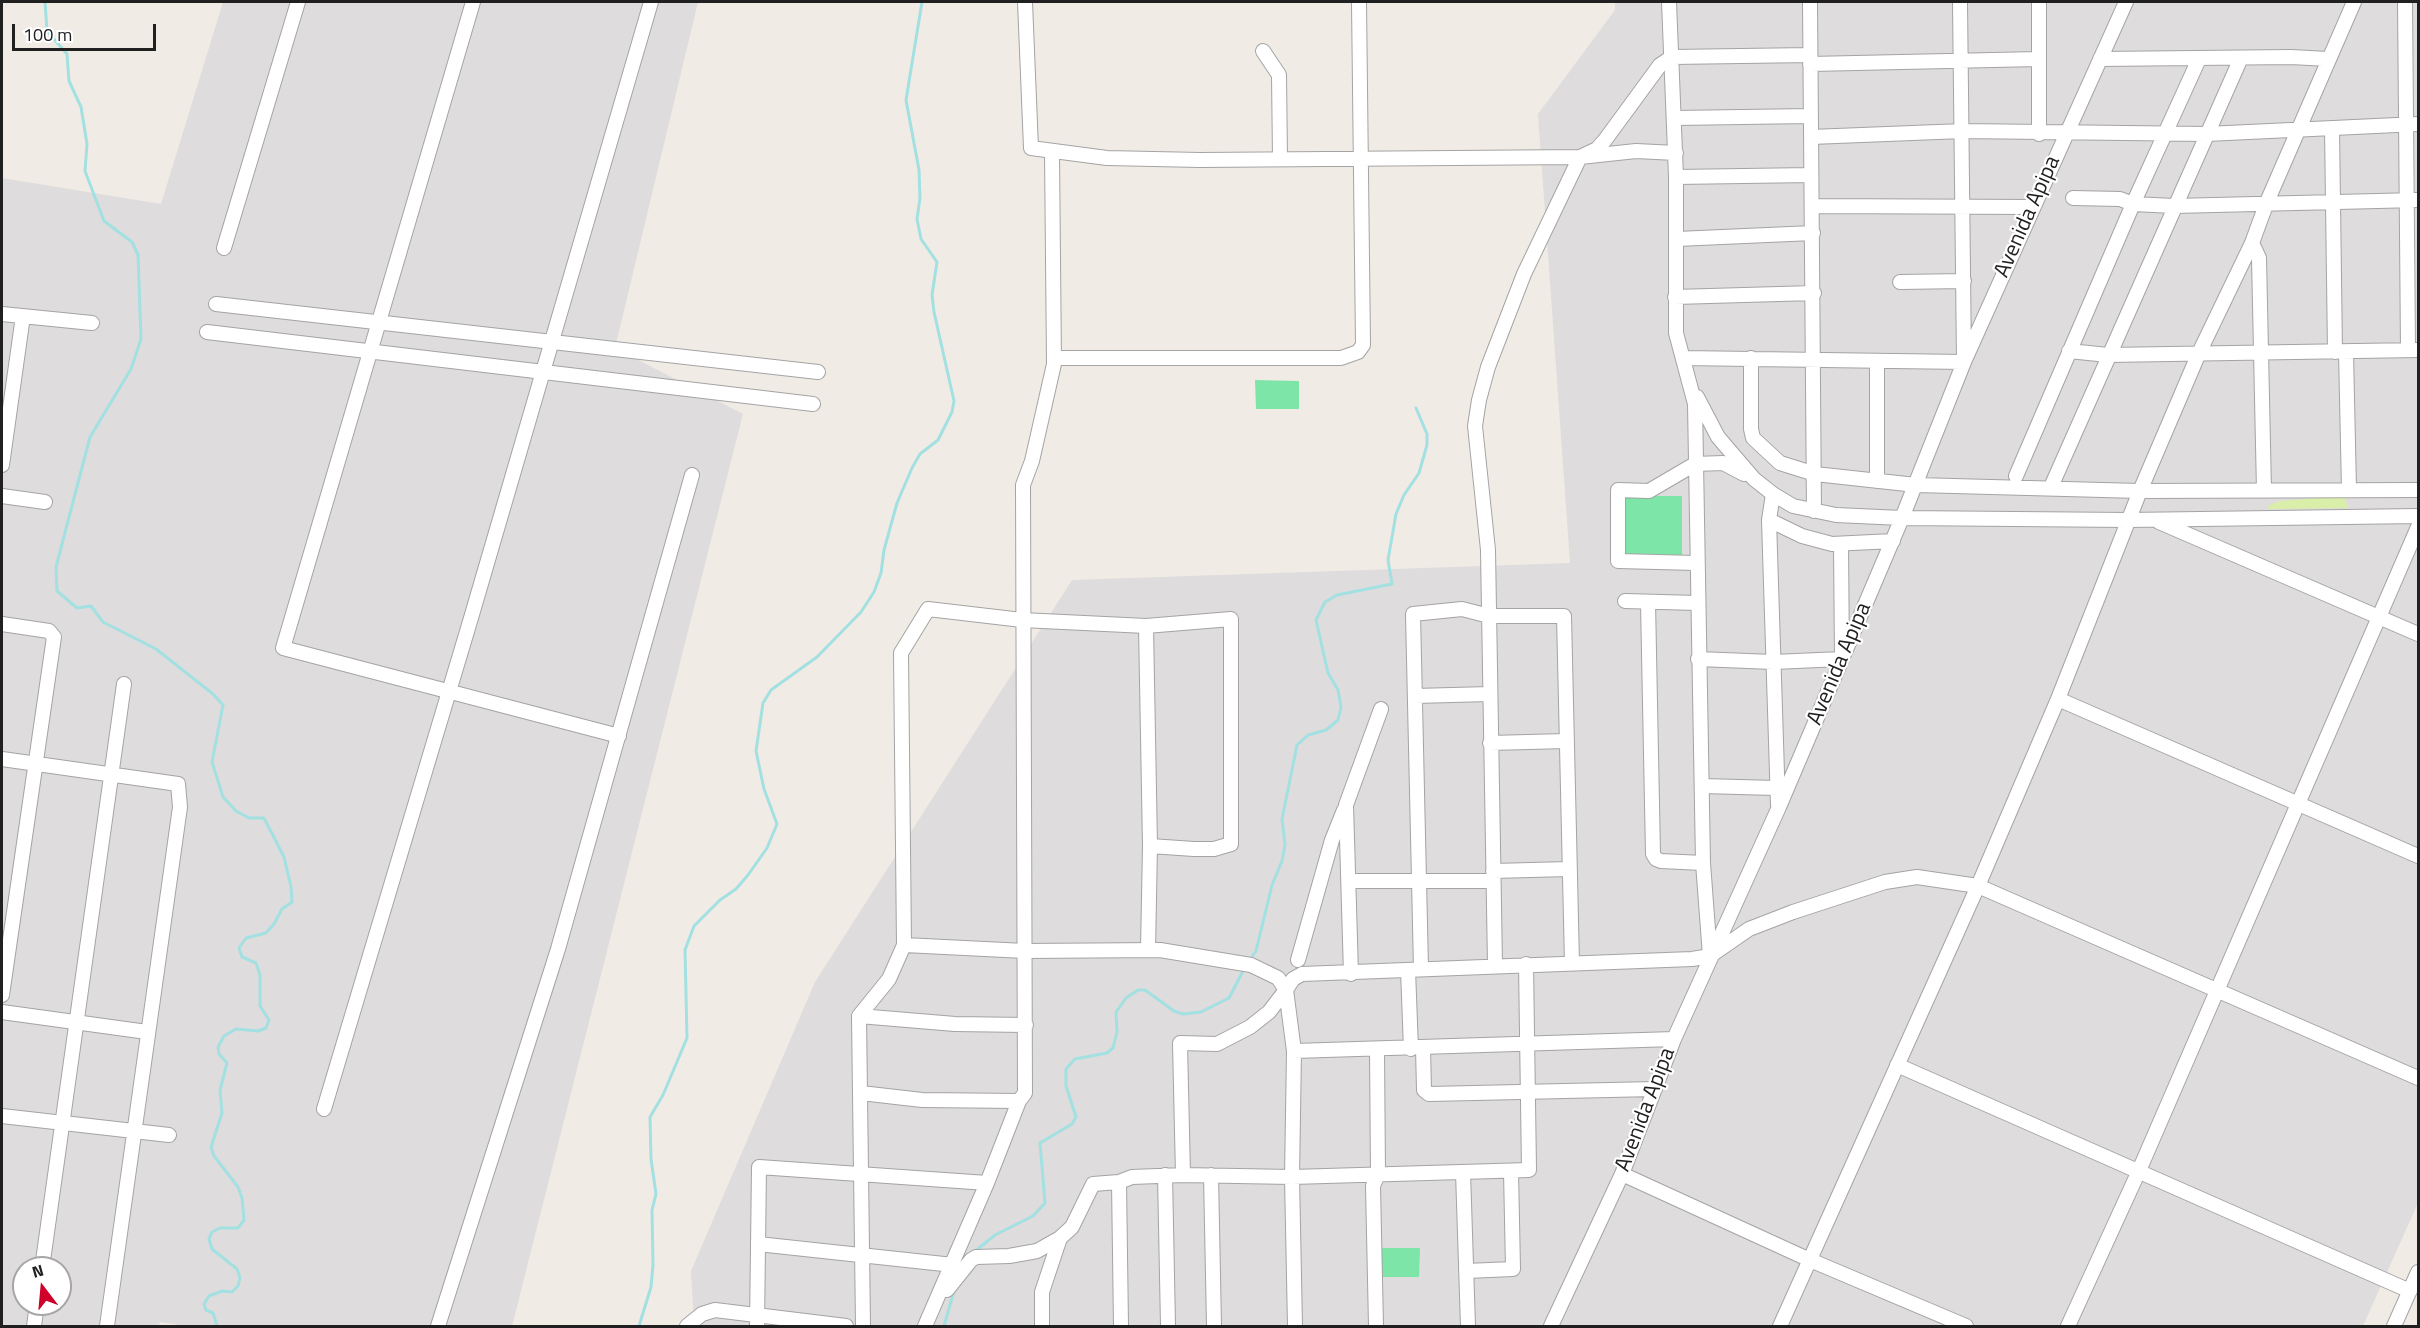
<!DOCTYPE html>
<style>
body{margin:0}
#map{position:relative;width:2420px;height:1328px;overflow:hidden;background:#f1ebe5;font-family:"Titillium Web",sans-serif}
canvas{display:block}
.frame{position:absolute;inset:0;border:3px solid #202020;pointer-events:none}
.north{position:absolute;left:12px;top:1256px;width:60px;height:60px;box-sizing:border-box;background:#fff;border:2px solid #a6a6a6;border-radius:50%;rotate:344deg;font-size:16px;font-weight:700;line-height:24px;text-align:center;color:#202020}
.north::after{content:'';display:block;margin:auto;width:21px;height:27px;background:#cf002a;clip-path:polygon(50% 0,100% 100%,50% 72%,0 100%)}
.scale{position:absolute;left:12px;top:24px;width:144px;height:27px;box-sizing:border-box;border:3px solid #202020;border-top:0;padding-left:8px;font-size:18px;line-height:21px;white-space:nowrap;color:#202020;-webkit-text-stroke:4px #fff;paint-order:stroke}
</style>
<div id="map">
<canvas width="2420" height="1328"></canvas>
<div class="frame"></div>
<div class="north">N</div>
<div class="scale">100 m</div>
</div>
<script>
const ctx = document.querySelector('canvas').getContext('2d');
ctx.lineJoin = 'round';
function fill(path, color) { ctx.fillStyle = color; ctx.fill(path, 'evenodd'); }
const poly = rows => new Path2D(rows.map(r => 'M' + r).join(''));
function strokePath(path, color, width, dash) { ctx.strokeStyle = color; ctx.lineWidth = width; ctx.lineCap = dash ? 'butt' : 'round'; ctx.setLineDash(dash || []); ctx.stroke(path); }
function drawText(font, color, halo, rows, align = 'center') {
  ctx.font = font + ' "Titillium Web",sans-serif'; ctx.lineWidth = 4.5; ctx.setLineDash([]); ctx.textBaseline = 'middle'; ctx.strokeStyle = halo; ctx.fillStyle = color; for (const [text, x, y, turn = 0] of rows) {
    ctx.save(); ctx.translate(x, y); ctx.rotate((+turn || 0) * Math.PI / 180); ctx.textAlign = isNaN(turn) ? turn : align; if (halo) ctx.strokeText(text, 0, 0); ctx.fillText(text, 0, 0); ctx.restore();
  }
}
fill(poly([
 [223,2,698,2,615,348,743,414,512,1326,185,1326,160,1322,159,1326,2,1326,2,178,161,204],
 [24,1268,60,1268,60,1304,24,1304],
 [1615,2,2418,2,2418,1203,2363,1326,694,1326,691,1271,815,982,1072,580,1570,563,1538,114,1615,10]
]), '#dedcdd');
fill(poly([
 [2330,497,2345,498,2348,508,2268,509,2269,505,2280,501]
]), '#d9eea8');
fill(poly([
 [1255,380,1299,381,1299,409,1256,409],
 [1624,496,1682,496,1682,557,1623,556],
 [1380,1248,1420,1248,1419,1277,1380,1277]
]), '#7ee5a8');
strokePath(poly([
 [45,2,47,31,67,54,69,81,81,107,87,144,85,171,104,221,132,242,138,255,141,339,131,369,90,437,56,567,57,591,77,608,91,606,103,622,156,649,213,694,223,705,212,762,223,797,236,811,249,818,264,818,284,857,291,887,292,902,282,909,274,924,266,933,246,938,239,948,242,957,256,963,260,975,260,1006,269,1020,266,1028,258,1031,236,1029,224,1036,218,1047,219,1054,227,1063,220,1090,222,1113,211,1147,214,1156,238,1187,242,1198,244,1220,238,1228,220,1228,212,1232,209,1239,212,1249,237,1269,240,1278,238,1286,232,1292,222,1291,209,1296,204,1304,206,1310,213,1313,217,1326],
 [1249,961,1256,951,1272,885,1282,861,1285,845,1282,819,1297,745,1308,735,1326,730,1338,720,1341,707,1338,690,1328,673,1316,620,1325,602,1337,595,1392,584,1388,560,1396,514,1404,495,1419,473,1427,445,1427,434,1416,408],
 [973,1253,995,1235,1033,1216,1045,1203,1040,1143,1072,1124,1076,1117,1066,1086,1066,1069,1075,1059,1107,1053,1113,1048,1117,1032,1116,1012,1126,998,1138,990,1145,990,1174,1011,1183,1014,1201,1012,1229,998,1244,969],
 [639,1326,651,1287,653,1265,652,1210,656,1194,651,1159,650,1117,663,1095,687,1038,685,950,694,926,720,900,736,889,748,875,767,848,777,824,764,789,756,751,763,703,771,690,817,657,861,612,874,592,881,573,884,550,897,503,912,468,920,454,938,440,952,412,954,401,934,312,932,295,937,262,921,239,917,219,920,198,919,170,906,100,922,2],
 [944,1326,954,1291]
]), '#a3e0e1', 3);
const minor = poly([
 [473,2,283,648,619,736],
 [1025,2,1031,148,1107,158,1200,160,1580,157,1636,151,1676,153],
 [1669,2,1676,177,1676,333,1695,404,1703,863,1710,956],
 [1810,2,1814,511],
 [2039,2,2039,134],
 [2405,2,2408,350],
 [1263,51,1279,75,1280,159],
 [2100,59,2291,57,2328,59],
 [1810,64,2039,59],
 [1675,118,1810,116],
 [2332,128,2335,352],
 [1811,137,1963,131,2206,134,2418,124],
 [1676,177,1811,175],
 [2073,198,2120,199,2133,204,2174,206,2418,200],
 [1812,206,2032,207],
 [1677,239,1813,233],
 [2252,243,2259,258,2264,491],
 [224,248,298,2],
 [1900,282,1964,281],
 [1675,297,1814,293],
 [216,304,818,372],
 [2,314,92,323],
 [207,332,813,404],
 [2069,351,2108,355,2418,350],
 [2346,352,2349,490],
 [1054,358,1341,358,1358,352,1363,345,1359,2],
 [1683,358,1964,362,1960,2],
 [1751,358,1751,429,1753,438,1780,463,1815,474,1916,485,2140,491,2418,490],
 [1697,397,1718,437,1754,479,1773,494,1793,506,1836,515,1902,518,2128,520,2418,516],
 [2,465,23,316],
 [2016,476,2133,204,2199,59],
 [1877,481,1877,362],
 [2051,487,2241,58],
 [1773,494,1769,520,1778,805],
 [2,496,45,502],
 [1769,520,1802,536,1832,544,1893,541],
 [2159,522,2418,634],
 [1696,563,1618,561,1618,490,1649,491,1695,464,1723,463,1744,474],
 [1625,601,1697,603],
 [1648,602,1653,854,1656,859,1661,861,1703,863],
 [2,624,49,631,54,637,2,995],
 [1146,626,1150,846,1148,950],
 [1698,659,1773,662,1842,659,1841,545],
 [1415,696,1490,694],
 [2058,699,2418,856],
 [1490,743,1566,741],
 [2,759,178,784,180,807,107,1326],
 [1702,786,1776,788],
 [1493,871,1569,869],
 [1349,881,1493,881],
 [904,945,1025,951,1160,950,1251,965,1278,978,1286,990,1269,1012,1250,1027,1217,1044,1180,1043,1183,1175],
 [1298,960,1332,840,1344,810],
 [1495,965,1488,550,1475,426,1479,400,1488,367,1524,274,1580,157,1597,149,1605,140,1660,65,1672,57,1810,55],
 [1421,969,1413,614,1462,609,1489,616,1564,616,1572,963],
 [1408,970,1411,1049],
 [1351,974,1346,805,1381,709],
 [2,1012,147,1032],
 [859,1016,955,1024,1026,1025],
 [1423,1048,1424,1090,1429,1094,1655,1089],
 [1294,1051,1674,1039],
 [1897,1065,2410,1291],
 [861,1093,922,1100,1019,1101,1025,1093,1023,485,1032,461,1054,364,1052,153],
 [324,1109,471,618,651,2],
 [2,1116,169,1135],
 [1463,1172,1468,1326],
 [1622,1174,1810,1260,1966,1326],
 [1165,1175,1168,1326],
 [1211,1175,1214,1326],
 [758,1244,953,1265],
 [42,1268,124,684],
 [1466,1271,1513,1269,1511,1171],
 [947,1290,971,1260,976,1257,1009,1256,1037,1251,1060,1238],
 [34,1326,37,1304],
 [438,1326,558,949,692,475],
 [687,1326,702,1314,715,1310,846,1326],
 [757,1326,759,1167,987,1183,1019,1101],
 [863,1326,859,1016,889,979,904,945,901,653,928,609,1022,620,1146,626,1231,619,1231,844,1214,849,1194,849,1150,846],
 [925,1326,987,1183],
 [1042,1326,1042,1292,1060,1238,1072,1227,1093,1184,1119,1182],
 [1121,1326,1119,1182,1132,1177,1183,1175,1292,1177,1529,1170,1526,964],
 [1295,1326,1292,1177,1294,1051,1286,990,1293,979,1302,974,1692,959,1710,956,1749,929,1793,912,1885,882,1917,877,1978,886,2418,1078],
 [1376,1326,1373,1186,1378,1174,1377,1050],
 [1551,1326,1622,1174,1674,1039,1779,807,1902,518,1964,362,2126,2],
 [1780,1326,1978,886,2058,699,2140,491,2199,353,2252,243,2267,202,2354,2],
 [2068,1326,2138,1173,2418,527],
 [2394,1326,2418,1272]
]);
strokePath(minor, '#a4a4a4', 16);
strokePath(minor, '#fff', 14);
drawText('22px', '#202020', '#fff', [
 ["Avenida Apipa",2028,217,-66],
 ["Avenida Apipa",1840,664,-67],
 ["Avenida Apipa",1646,1110,-69]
]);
</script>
